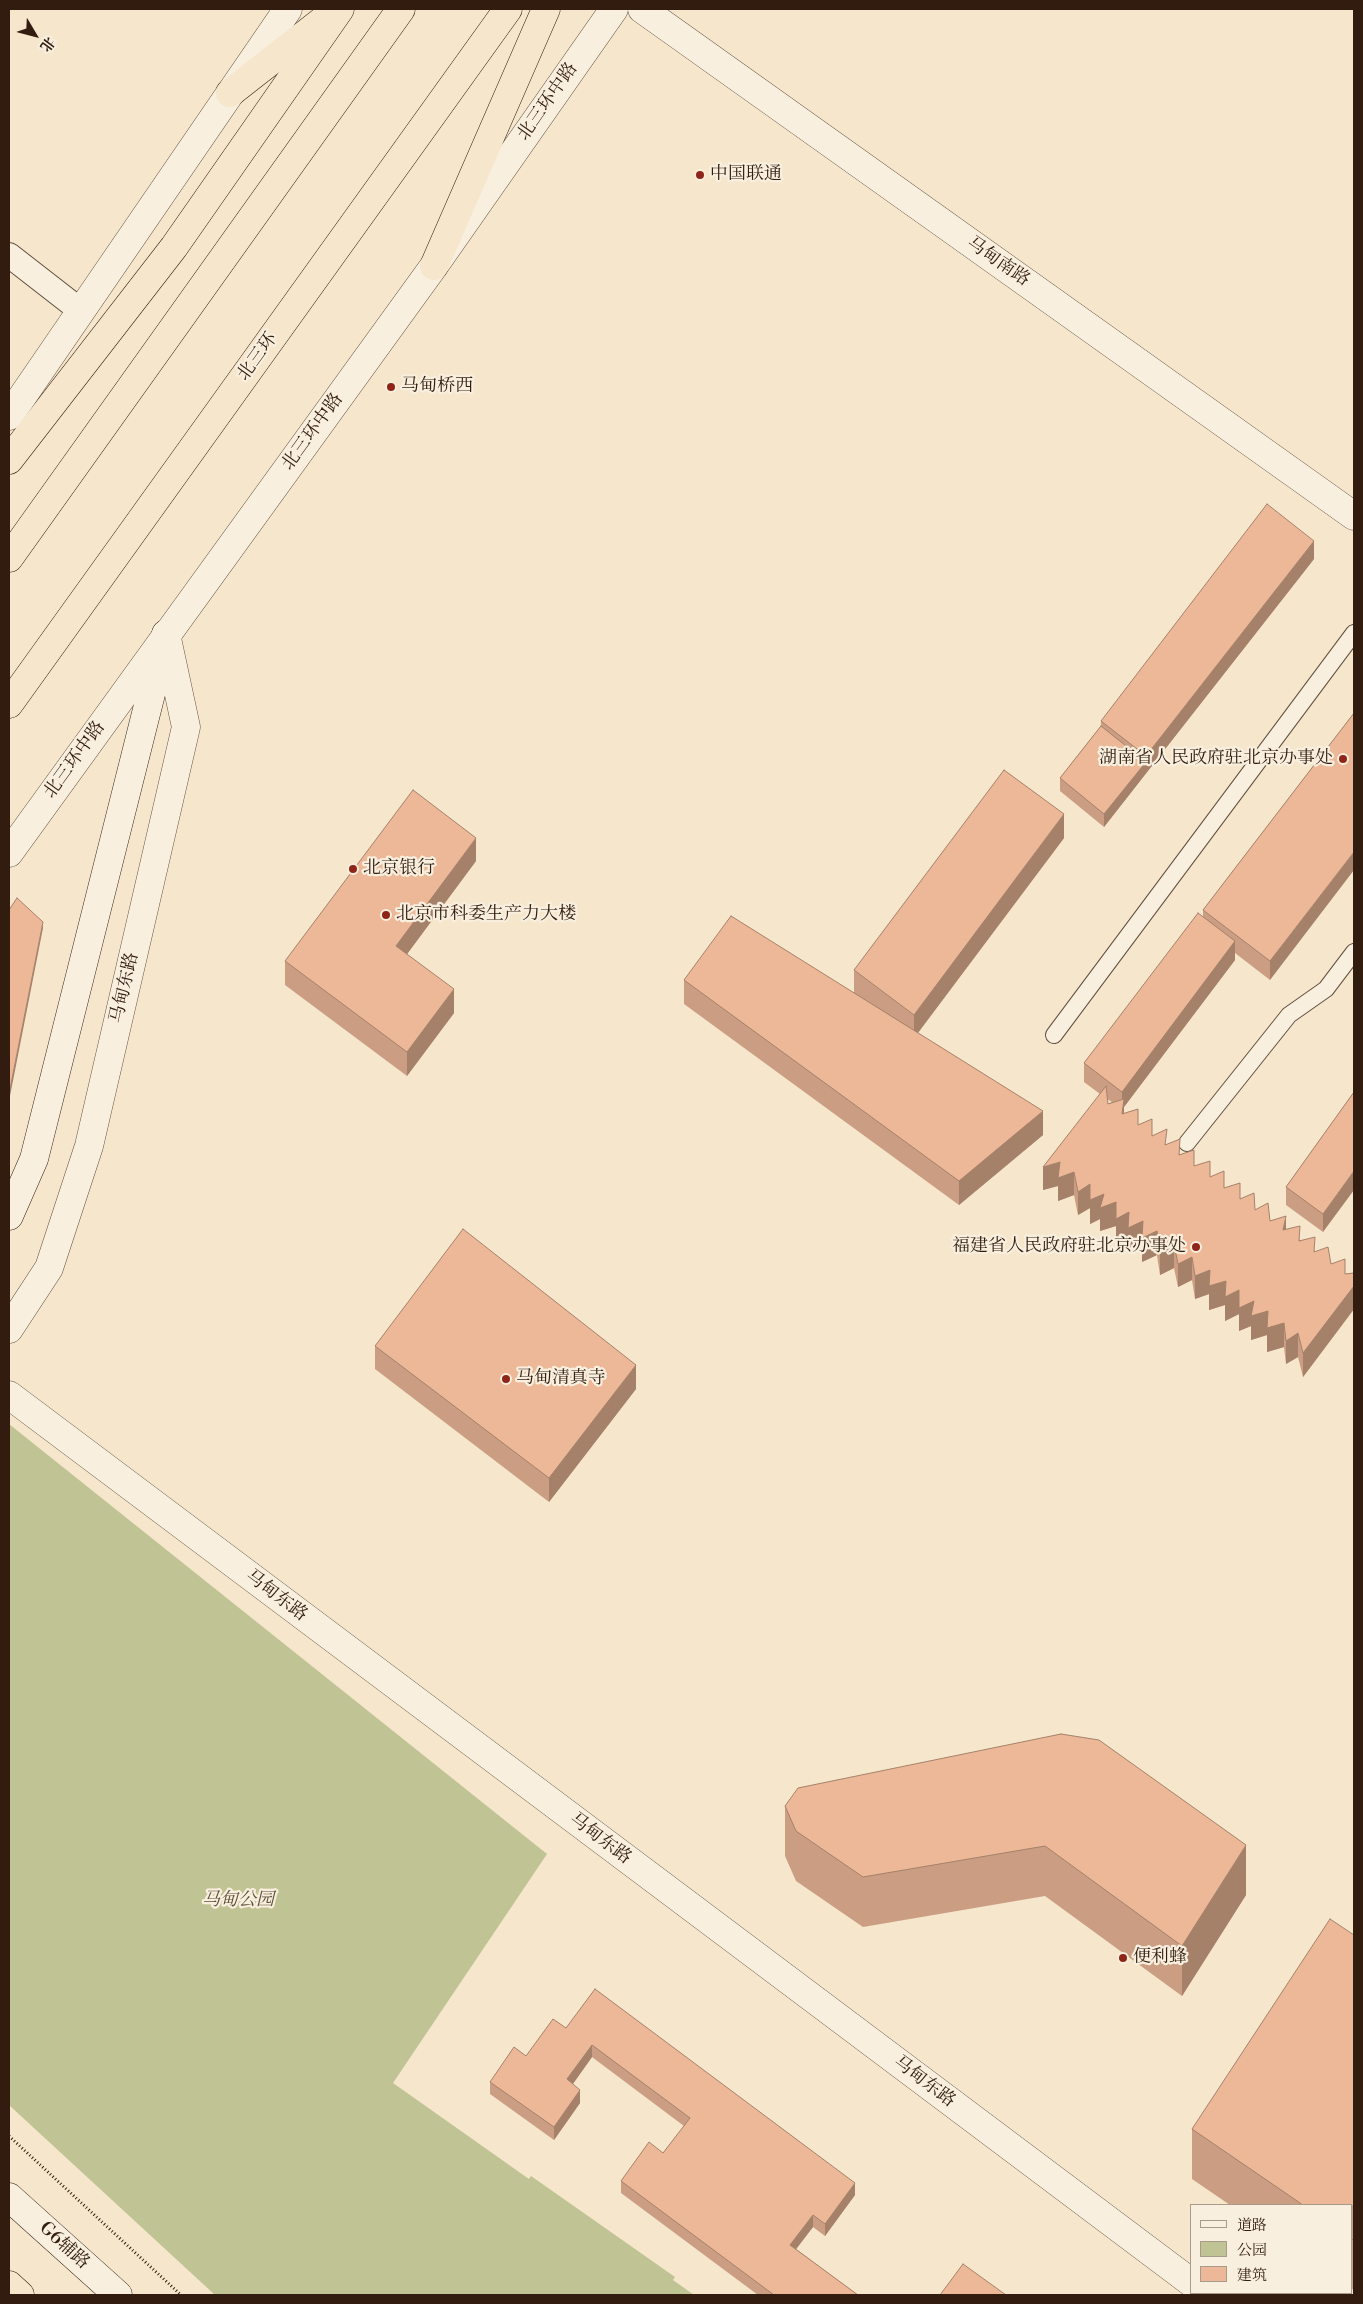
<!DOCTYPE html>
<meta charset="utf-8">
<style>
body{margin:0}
#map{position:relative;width:1363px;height:2304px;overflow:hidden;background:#f5e6cc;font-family:"Libre Bodoni","Noto Serif SC",serif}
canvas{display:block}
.frame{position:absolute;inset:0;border:10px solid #311c0f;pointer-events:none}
.legend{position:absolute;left:1190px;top:2204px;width:162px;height:90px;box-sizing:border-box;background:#f8efde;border:1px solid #a89b8b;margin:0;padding:6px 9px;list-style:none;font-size:15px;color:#311c0f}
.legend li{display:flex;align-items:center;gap:10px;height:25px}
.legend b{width:25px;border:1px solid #a89b8b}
.north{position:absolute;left:10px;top:10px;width:50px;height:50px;-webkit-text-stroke:4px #f8efde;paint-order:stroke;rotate:127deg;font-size:14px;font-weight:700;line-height:20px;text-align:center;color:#311c0f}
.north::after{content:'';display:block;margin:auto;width:18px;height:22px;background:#311c0f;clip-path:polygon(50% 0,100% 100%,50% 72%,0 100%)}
</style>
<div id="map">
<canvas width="1363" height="2304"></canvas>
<div class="frame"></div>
<ul class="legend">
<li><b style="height:6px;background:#f8efde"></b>道路</li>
<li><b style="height:14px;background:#c0c394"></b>公园</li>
<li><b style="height:14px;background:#ecb898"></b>建筑</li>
</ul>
<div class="north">北</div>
</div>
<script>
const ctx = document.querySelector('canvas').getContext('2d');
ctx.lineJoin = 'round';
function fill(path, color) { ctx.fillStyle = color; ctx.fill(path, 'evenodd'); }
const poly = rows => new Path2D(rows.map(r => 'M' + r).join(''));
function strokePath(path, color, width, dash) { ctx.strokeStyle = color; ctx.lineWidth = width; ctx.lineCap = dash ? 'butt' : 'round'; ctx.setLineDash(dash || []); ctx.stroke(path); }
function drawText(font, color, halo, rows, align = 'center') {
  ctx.font = font + ' "Libre Bodoni","Noto Serif SC",serif'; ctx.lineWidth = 4.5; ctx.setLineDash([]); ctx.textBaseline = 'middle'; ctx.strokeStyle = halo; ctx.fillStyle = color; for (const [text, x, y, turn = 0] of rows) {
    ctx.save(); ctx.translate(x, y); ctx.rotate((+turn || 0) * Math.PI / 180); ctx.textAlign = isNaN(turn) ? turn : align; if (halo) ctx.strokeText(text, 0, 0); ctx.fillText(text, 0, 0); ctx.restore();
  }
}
fill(poly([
 [9,1424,547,1854,393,2083,529,2179,531,2176,675,2277,673,2280,694,2295,215,2295,9,2105]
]), '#c0c394');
const service = poly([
 [1054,1035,1354,633],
 [1187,1143,1289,1015,1326,989,1354,952]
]);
const pedestrian = poly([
 [9,255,81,311]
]);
const minor = poly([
 [642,9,1354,516],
 [9,1329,49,1268,89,1146,186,727,166,634],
 [9,1395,1192,2283]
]);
const tertiary = poly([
 [9,416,288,9],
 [9,853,434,266,614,9]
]);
const secondary = poly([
 [9,1216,34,1159,166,634],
 [9,2197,118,2295]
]);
const trunk = poly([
 [230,93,336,10],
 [434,266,546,9],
 [9,558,401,9],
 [9,704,508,9]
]);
const motorway = poly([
 [9,460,174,247,340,9],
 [9,2285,20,2295]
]);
strokePath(service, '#624e3e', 18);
strokePath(pedestrian, '#624e3e', 26);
strokePath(minor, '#624e3e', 29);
strokePath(tertiary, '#624e3e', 29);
strokePath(secondary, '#311c0f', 29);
strokePath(trunk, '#311c0f', 29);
strokePath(motorway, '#311c0f', 29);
strokePath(poly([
 [9,2136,181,2295]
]), '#311c0f', 3, [1, 2.5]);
strokePath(service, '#f8efde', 16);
strokePath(pedestrian, '#f8efde', 24);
strokePath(minor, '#f8efde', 28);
strokePath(tertiary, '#f8efde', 28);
strokePath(secondary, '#f8efde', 28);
strokePath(trunk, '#f5e6cc', 28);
strokePath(motorway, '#f5e6cc', 28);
fill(poly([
 [1314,559,1104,827,1060,791,1060,778,1101,726,1101,721],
 [1354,713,1270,980,1235,953,1235,960,1124,1107,1124,1114,1152,1136,1167,1145,1194,1166,1270,1221,1286,1229,1315,1252,1345,1274,1354,1273,1354,1309,1303,1377,1298,1357,1286,1364,1284,1347,1267,1352,1267,1335,1251,1340,1251,1326,1239,1331,1239,1314,1225,1321,1225,1305,1209,1310,1209,1294,1195,1299,1192,1280,1178,1287,1174,1268,1160,1275,1157,1255,1142,1262,1142,1245,1128,1252,1128,1236,1116,1243,1116,1226,1100,1231,1100,1219,1090,1224,1090,1208,1078,1215,1074,1195,1058,1201,1058,1186,1043,1190,1100,1094,1084,1082,1084,1063,1203,917,1203,910],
 [1107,1099,1112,1102,1108,1104],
 [1064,838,918,1033,1043,1135,959,1205,684,1004,684,980,854,993,854,970],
 [476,861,407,954,454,1013,407,1076,285,985,285,961],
 [1354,1092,1323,1232,1286,1205,1286,1187],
 [375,1346,636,1389,549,1502,375,1369],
 [1061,1734,1246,1895,1182,1996,1045,1896,863,1927,796,1881,785,1856,785,1806],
 [1354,1935,1354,2290,1352,2289,1352,2205,1230,2205,1192,2179,1192,2129],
 [566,2028,855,2195,825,2236,813,2227,796,2249,858,2295,758,2295,621,2193,621,2181,663,2153,684,2126,592,2057,573,2084,580,2103,554,2140,490,2094,490,2082]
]), '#cb9e83');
fill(poly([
 [1314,541,1314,559,1104,827,1104,814,1146,762,1146,756],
 [1064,814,1064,838,914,1038,914,1015],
 [476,838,476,861,396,969,396,946],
 [1354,852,1354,870,1270,980,1270,961],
 [43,922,43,928,9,1101,9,1094],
 [1235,941,1235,960,1124,1107,1124,1122,1122,1110,1122,1092],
 [454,989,454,1013,407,1076,407,1052],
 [1043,1111,1043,1135,959,1205,959,1181],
 [1060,1162,1074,1172,1074,1195,1058,1201,1058,1186,1043,1190,1043,1167],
 [1354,1171,1354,1190,1323,1232,1323,1214],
 [1090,1184,1157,1231,1157,1255,1142,1262,1142,1245,1128,1252,1128,1236,1116,1243,1116,1226,1100,1231,1100,1219,1090,1224,1090,1208,1078,1215,1078,1192],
 [1286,1216,1286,1240,1283,1230],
 [1174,1244,1174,1268,1160,1275,1160,1251],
 [1192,1257,1192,1280,1178,1287,1178,1264],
 [1210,1270,1239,1290,1239,1314,1225,1321,1225,1305,1209,1310,1209,1294,1195,1299,1195,1276],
 [1354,1286,1354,1309,1303,1377,1303,1353],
 [1254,1301,1284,1323,1284,1347,1267,1352,1267,1335,1251,1340,1251,1326,1239,1331,1239,1308],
 [1298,1333,1298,1357,1286,1364,1286,1341],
 [636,1365,636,1389,549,1502,549,1478],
 [1246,1845,1246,1895,1182,1996,1182,1946],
 [592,2045,592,2057,567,2092,567,2079],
 [580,2090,580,2103,554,2140,554,2127],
 [855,2183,855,2195,825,2236,825,2224],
 [813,2215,813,2227,790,2257,790,2245]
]), '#a5816a');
const building = poly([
 [1267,504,1314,541,1146,756,1101,721,1267,504],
 [1354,713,1354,852,1270,961,1203,910,1354,713],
 [1101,726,1146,762,1104,814,1060,778,1101,726],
 [1004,770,1064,814,914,1015,854,970,1004,770],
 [413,790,476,838,396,946,454,989,407,1052,285,961,413,790],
 [17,898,43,922,9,1094,9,910,17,898],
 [1198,913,1235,941,1122,1092,1084,1063,1198,913],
 [731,916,1043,1111,959,1181,684,980,731,916],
 [1106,1086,1108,1104,1124,1099,1122,1114,1138,1109,1138,1125,1152,1119,1152,1136,1167,1129,1165,1145,1180,1139,1179,1155,1194,1150,1194,1166,1210,1161,1210,1177,1224,1171,1224,1188,1240,1183,1240,1199,1254,1193,1255,1210,1268,1203,1270,1221,1286,1216,1283,1230,1300,1226,1299,1241,1315,1237,1314,1252,1328,1247,1331,1264,1345,1259,1345,1274,1354,1273,1354,1286,1303,1353,1298,1333,1286,1341,1284,1323,1267,1328,1268,1311,1251,1316,1254,1301,1239,1308,1239,1290,1225,1297,1226,1281,1209,1286,1210,1270,1195,1276,1192,1257,1178,1264,1174,1244,1160,1251,1157,1231,1142,1238,1143,1221,1128,1228,1129,1212,1116,1219,1116,1202,1100,1208,1104,1194,1090,1200,1090,1184,1078,1192,1074,1172,1058,1178,1060,1162,1043,1167,1106,1086],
 [1354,1092,1354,1171,1323,1214,1286,1187,1354,1092],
 [463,1229,636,1365,549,1478,375,1346,463,1229],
 [1061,1734,1099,1740,1246,1845,1182,1946,1045,1846,863,1877,796,1831,785,1806,798,1788,1061,1734],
 [1330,1919,1354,1935,1354,2241,1352,2239,1352,2205,1303,2205,1192,2129,1330,1919],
 [595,1989,855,2183,825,2224,813,2215,790,2245,858,2295,774,2295,621,2181,649,2142,663,2153,690,2118,592,2045,567,2079,580,2090,554,2127,490,2082,514,2047,526,2056,553,2019,566,2028,595,1989],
 [963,2264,1006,2295,940,2295,963,2264]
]);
fill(building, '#ecb898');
strokePath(building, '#a5816a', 1);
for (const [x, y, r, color] of [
 [700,175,5,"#8f2418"],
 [391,387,5,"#8f2418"],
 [1343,759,5,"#8f2418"],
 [353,869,5,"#8f2418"],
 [386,915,5,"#8f2418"],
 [1196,1247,5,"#8f2418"],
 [506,1379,5,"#8f2418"],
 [1123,1958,5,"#8f2418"]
]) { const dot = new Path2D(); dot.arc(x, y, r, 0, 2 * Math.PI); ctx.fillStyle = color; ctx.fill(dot); strokePath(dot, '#f8efde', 2); }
drawText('18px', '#311c0f', '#f8efde', [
 ["北三环中路",548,102,-55],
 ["马甸南路",998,262,35],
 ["北三环",258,357,-54],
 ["北三环中路",313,432,-54],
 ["北三环中路",75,760,-54],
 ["马甸东路",125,988,-77],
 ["马甸东路",276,1596,37],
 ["马甸东路",600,1839,37],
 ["马甸东路",924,2082,37],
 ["G6辅路",64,2246,42]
]);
drawText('18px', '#311c0f', '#f8efde', [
 ["中国联通",710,175],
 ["马甸桥西",401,387],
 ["湖南省人民政府驻北京办事处",1333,759,"right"],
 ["北京银行",363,869],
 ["北京市科委生产力大楼",396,915],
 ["福建省人民政府驻北京办事处",1186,1247,"right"],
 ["马甸清真寺",516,1379],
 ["便利蜂",1133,1958]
], 'left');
drawText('italic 18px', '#5c4e37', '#f8efde', [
 ["马甸公园",238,1901]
]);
</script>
